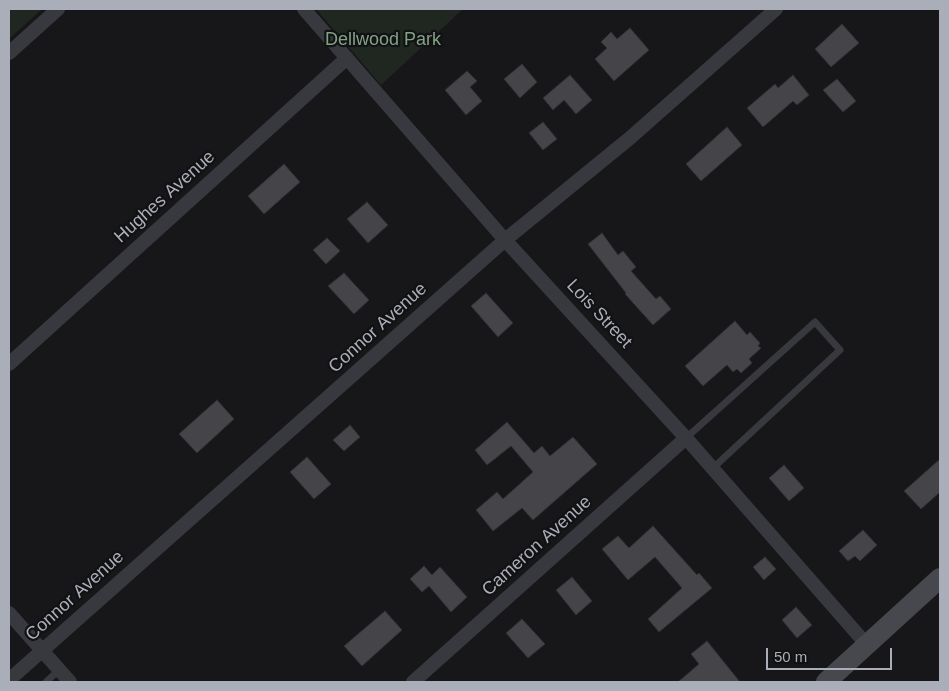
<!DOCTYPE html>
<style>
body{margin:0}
#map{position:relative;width:949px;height:691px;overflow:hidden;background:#171719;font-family:Helvetica,sans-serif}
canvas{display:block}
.frame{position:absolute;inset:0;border:10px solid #aaaeb8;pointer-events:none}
.scale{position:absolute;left:766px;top:648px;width:126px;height:22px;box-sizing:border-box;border:2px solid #aaaeb8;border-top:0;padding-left:6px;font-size:15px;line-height:18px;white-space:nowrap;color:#aaaeb8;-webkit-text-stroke:4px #121214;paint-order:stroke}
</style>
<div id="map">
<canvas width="949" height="691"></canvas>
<div class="frame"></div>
<div class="scale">50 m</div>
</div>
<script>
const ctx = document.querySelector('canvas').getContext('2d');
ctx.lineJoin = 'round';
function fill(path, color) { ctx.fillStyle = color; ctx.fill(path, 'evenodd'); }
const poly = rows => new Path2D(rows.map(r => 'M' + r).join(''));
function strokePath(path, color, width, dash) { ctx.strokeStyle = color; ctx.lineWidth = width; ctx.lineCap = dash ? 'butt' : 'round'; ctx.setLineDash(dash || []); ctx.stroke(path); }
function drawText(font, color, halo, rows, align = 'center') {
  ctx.font = font + ' Helvetica,sans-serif'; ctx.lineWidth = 4.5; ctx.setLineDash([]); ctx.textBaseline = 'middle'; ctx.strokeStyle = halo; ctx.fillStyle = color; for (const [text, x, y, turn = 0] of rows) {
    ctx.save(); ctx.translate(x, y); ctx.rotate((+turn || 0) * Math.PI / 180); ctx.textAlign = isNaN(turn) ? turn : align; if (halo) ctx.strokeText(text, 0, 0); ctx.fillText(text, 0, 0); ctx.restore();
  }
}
fill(poly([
 [9,9,42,9,9,39],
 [316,9,463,9,381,85]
]), '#1f2720');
const building = poly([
 [842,24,859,43,831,67,815,49,842,24],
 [630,28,649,50,614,81,595,59,607,48,601,42,611,32,617,39,630,28],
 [522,64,537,82,520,98,504,79,522,64],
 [467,71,477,81,470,87,482,101,466,115,445,90,467,71],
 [570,75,592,100,576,114,564,100,553,110,543,98,570,75],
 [793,75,809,95,797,105,793,101,763,127,747,108,775,84,778,88,793,75],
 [837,79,856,101,843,112,823,90,837,79],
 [543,122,557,139,543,150,529,133,543,122],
 [727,127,742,145,701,181,686,164,727,127],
 [284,164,300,182,264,214,248,196,284,164],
 [367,202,388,225,368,243,347,219,367,202],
 [602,233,618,255,623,251,636,267,631,271,656,299,660,296,671,309,653,325,625,294,626,293,588,244,602,233],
 [327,238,340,251,326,264,313,250,327,238],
 [344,273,369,300,354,314,328,286,344,273],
 [486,293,513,323,498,337,471,306,486,293],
 [735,321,747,335,750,332,760,343,758,346,761,348,749,359,752,363,741,373,737,369,733,372,727,365,703,386,685,366,735,321],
 [217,400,234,419,197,453,179,434,217,400],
 [507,422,534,453,542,446,550,456,573,437,597,464,533,520,522,508,493,531,476,510,497,492,503,499,533,472,511,446,487,465,475,450,507,422],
 [350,425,360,437,344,451,333,440,350,425],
 [307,457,331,484,314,499,290,472,307,457],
 [940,459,940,492,921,509,904,491,940,459],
 [784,465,804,488,789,501,769,478,784,465],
 [653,526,697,575,699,573,712,588,659,632,648,619,682,588,655,557,628,580,602,549,618,536,629,548,653,526],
 [863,530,877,545,860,561,855,556,848,561,839,551,863,530],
 [765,557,776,569,764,580,753,567,765,557],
 [424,566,432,575,440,567,467,597,451,612,429,586,422,592,410,579,424,566],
 [572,577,592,601,576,615,556,590,572,577],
 [796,607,812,625,797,638,782,620,796,607],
 [385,611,402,630,362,666,344,646,385,611],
 [522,619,545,644,528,658,506,633,522,619],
 [707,641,740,682,678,682,699,664,691,654,707,641]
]);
fill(building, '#444449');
strokePath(building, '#313135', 1);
strokePath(poly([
 [686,438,815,322,840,350,713,468],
 [46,682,59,670]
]), '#38393e', 7);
strokePath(poly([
 [304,9,505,240,686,438,867,645],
 [9,53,58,9],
 [9,364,347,58],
 [9,613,70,682],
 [9,680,505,240,630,138,776,9],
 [413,682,686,438]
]), '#38393e', 14);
strokePath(poly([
 [826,682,940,578]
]), '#46484d', 20);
drawText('18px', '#82a284', '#121214', [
 ["Dellwood Park",383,40]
]);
drawText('18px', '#aaaeb8', '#121214', [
 ["Hughes Avenue",165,197,-42],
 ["Lois Street",599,314,47],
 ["Connor Avenue",378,328,-42],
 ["Cameron Avenue",537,546,-42],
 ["Connor Avenue",75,596,-42]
]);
</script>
